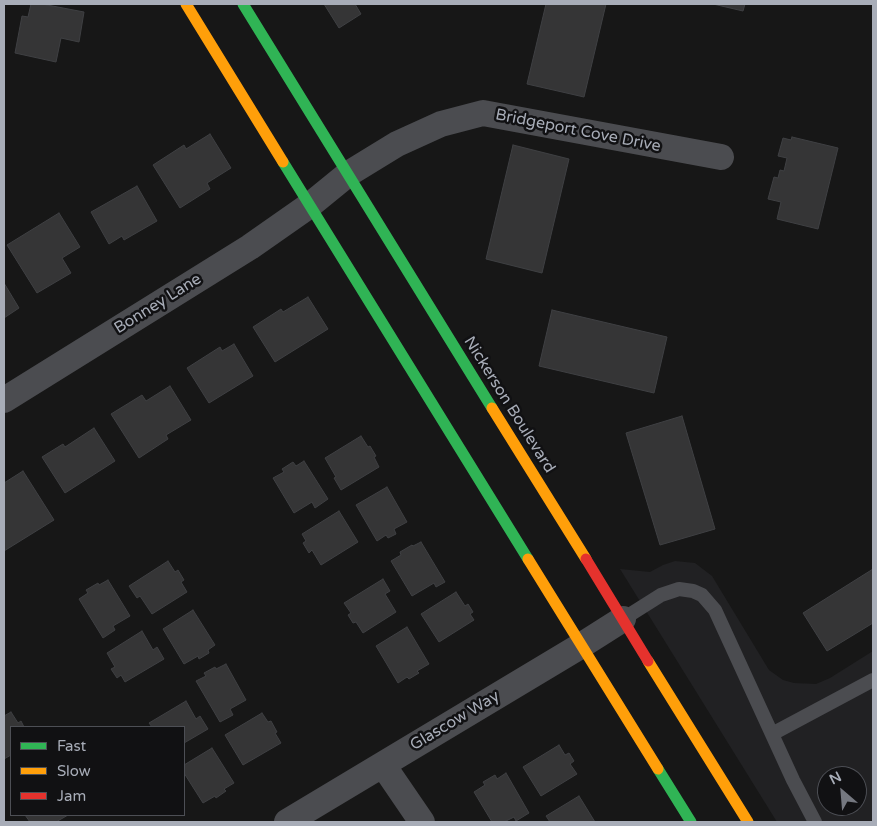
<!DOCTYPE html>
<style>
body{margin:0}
#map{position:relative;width:877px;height:826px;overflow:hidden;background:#171717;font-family:"Varela Round",sans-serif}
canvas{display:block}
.frame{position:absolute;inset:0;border:5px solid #a8adb8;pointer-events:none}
.legend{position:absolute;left:10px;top:726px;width:175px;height:90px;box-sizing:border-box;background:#111113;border:1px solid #4d4f55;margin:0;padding:6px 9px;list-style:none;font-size:15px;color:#a8adb8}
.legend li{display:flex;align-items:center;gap:10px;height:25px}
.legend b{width:25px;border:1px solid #4d4f55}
.north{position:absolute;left:817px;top:766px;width:50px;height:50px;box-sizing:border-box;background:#111113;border:1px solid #4d4f55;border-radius:50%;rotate:333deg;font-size:14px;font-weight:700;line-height:20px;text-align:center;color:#a8adb8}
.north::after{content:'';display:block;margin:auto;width:18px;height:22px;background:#757880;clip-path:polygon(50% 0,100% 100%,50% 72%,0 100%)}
</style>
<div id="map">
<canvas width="877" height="826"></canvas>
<div class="frame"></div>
<ul class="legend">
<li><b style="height:6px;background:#30b455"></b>Fast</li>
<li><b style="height:6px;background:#ff9f0a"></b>Slow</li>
<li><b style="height:6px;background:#e5322d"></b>Jam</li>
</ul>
<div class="north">N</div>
</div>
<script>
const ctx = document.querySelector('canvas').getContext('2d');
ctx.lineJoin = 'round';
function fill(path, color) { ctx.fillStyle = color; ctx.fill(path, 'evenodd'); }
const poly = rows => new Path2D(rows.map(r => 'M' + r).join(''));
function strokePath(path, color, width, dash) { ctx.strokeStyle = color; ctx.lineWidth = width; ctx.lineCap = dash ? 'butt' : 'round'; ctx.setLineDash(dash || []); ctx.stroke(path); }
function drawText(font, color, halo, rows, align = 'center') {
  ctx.font = font + ' "Varela Round",sans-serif'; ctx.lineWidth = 5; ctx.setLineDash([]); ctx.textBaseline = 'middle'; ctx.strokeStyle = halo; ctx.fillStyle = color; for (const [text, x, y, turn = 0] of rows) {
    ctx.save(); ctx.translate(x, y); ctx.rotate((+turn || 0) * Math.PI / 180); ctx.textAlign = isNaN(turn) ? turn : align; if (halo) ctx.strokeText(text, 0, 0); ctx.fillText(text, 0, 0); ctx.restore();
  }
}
fill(poly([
 [675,561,695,563,712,576,769,670,783,680,794,683,816,684,830,678,873,651,873,822,777,822,620,569,650,572,663,565],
 [827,776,857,776,857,806,827,806]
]), '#212123');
const building = poly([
 [31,4,42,4,84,12,79,42,61,38,56,62,15,53,22,16,28,17,31,4],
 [324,4,355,4,361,14,339,28,324,4],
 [546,4,606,4,584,97,527,84,546,4],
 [713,4,745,4,743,11,713,4],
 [210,134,231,168,207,183,210,189,180,208,153,165,184,145,186,149,210,134],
 [792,137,838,148,818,229,777,219,781,202,768,199,774,177,778,178,780,170,784,171,787,158,778,156,783,138,791,140,792,137],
 [513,145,569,159,542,273,486,259,513,145],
 [137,186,157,221,124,240,122,236,109,244,91,212,137,186],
 [59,213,80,247,62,258,71,273,37,293,7,245,59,213],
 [4,283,19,308,4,318,4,283],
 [308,297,328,329,275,362,253,327,281,309,283,312,308,297],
 [552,310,667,337,654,393,539,366,552,310],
 [234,344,253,376,209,403,187,368,220,347,222,351,234,344],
 [170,386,191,420,166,435,168,439,139,458,111,414,142,395,146,401,170,386],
 [682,416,715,529,660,545,626,433,682,416],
 [94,428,115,461,65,493,42,457,63,444,65,447,94,428],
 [361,436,368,447,370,446,376,456,374,457,379,467,341,490,334,478,336,477,325,458,361,436],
 [304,461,328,499,315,508,312,502,294,513,273,478,284,472,282,469,293,462,296,466,304,461],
 [23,471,54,520,4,551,4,483,23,471],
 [387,487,407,522,394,529,396,534,388,538,386,535,377,541,356,505,387,487],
 [339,511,358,542,321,565,312,550,309,553,303,543,306,541,302,534,339,511],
 [421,542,445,582,436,587,434,583,412,596,391,561,401,555,400,552,412,545,413,546,421,542],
 [168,561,175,572,178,570,184,580,181,582,187,592,152,614,140,596,137,598,129,586,168,561],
 [873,569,873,623,827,651,803,613,873,569],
 [383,579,390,591,385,594,396,612,363,633,356,622,353,623,348,615,351,613,344,603,383,579],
 [108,580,130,616,113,626,115,630,103,638,79,599,88,593,86,590,98,583,99,585,108,580],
 [456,592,465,606,468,604,473,612,470,614,474,620,439,642,421,614,456,592],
 [193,610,215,645,208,650,209,653,199,659,198,656,184,664,163,629,193,610],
 [407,627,429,664,417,671,419,673,409,679,407,677,398,683,376,646,407,627],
 [142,631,153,650,157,647,164,659,125,682,121,675,117,678,111,669,115,667,107,653,142,631],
 [226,664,246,700,230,709,233,715,220,722,196,681,206,676,204,673,215,667,216,669,226,664],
 [186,701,196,719,200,716,208,729,184,743,184,727,152,727,149,723,186,701],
 [11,712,18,723,21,721,24,727,11,727,11,755,4,759,4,716,11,712],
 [262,713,268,722,271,721,277,732,275,733,281,743,243,765,225,735,262,713],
 [559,745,565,755,569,753,574,761,570,764,577,774,541,796,523,767,559,745],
 [212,748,234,783,224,789,226,791,216,798,215,796,203,803,184,773,184,765,212,748],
 [506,773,529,813,516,821,514,817,504,822,492,822,474,792,485,785,483,782,495,775,497,779,506,773],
 [579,796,595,822,550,822,546,816,579,796],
 [25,815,68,815,56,822,30,822,25,815]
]);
fill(building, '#353536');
strokePath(building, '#3f4043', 1);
strokePath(poly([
 [623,619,661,595,679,589,693,591,702,595,715,610,793,780,815,822],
 [772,734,873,680]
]), '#4b4c50', 14);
strokePath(poly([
 [4,400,250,247,310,205,348,174,397,144,441,124,483,113,721,157],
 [383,765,422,822],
 [287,822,582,645,623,619]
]), '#4b4c50', 26);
strokePath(poly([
 [243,4,492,408],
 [283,162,528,559],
 [658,769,691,822]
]), '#30b455', 11);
strokePath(poly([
 [186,4,283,162],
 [492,408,586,559],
 [528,559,658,769],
 [648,661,748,822]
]), '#ff9f0a', 11);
strokePath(poly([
 [586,559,648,661]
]), '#e5322d', 11);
drawText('16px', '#a8adb8', '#111113', [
 ["Bridgeport Cove Drive",578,131,11],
 ["Bonney Lane",158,304,-32],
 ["Nickerson Boulevard",509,405,58],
 ["Glascow Way",455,721,-31]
]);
</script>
